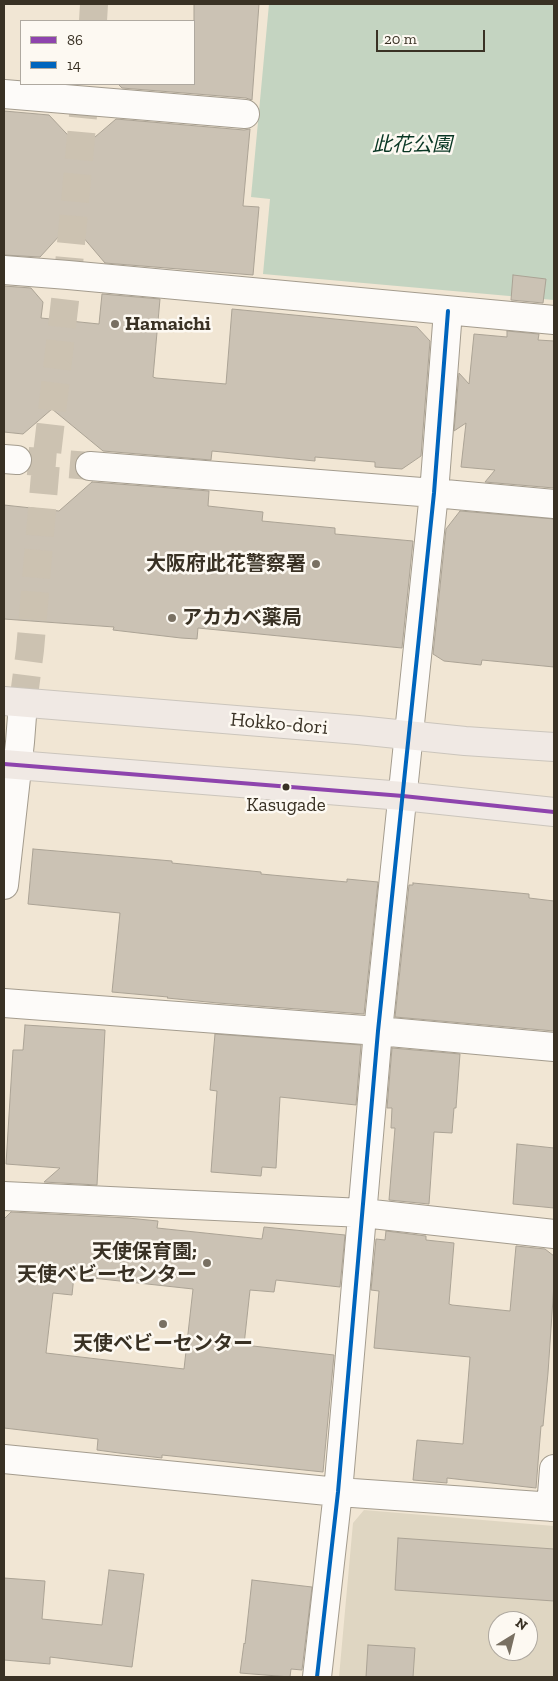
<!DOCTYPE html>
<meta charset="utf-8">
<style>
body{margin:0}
#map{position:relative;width:558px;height:1681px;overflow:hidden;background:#f1e6d4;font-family:"Zilla Slab",serif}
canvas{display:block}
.frame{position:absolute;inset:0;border:5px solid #393124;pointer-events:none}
.legend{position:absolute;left:20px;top:20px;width:175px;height:65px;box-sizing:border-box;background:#fdf9f2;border:1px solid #afa9a0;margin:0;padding:6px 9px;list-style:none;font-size:15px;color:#393124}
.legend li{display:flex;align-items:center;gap:10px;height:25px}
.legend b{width:25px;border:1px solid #afa9a0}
.north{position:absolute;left:488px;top:1611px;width:50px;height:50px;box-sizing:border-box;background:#fdf9f2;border:1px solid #afa9a0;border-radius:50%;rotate:36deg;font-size:14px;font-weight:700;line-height:20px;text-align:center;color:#393124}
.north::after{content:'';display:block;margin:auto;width:18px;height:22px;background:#797062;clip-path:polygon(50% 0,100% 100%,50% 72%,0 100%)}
.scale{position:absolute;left:376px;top:30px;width:109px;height:22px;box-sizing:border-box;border:2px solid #393124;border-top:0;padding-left:6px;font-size:15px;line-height:18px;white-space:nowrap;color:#393124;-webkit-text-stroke:4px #fdf9f2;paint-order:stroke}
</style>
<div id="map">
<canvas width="558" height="1681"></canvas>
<div class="frame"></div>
<ul class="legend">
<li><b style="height:6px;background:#8e44ad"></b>86</li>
<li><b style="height:6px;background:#0065bd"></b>14</li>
</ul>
<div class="north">N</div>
<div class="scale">20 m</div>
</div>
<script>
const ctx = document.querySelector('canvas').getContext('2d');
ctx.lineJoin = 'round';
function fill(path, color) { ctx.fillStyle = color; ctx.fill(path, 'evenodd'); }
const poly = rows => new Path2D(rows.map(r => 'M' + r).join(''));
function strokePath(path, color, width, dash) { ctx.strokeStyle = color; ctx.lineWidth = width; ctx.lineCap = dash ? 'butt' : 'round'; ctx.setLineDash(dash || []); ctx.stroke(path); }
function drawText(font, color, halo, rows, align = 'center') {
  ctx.font = font + ' "Zilla Slab","Noto Sans JP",serif'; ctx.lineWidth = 5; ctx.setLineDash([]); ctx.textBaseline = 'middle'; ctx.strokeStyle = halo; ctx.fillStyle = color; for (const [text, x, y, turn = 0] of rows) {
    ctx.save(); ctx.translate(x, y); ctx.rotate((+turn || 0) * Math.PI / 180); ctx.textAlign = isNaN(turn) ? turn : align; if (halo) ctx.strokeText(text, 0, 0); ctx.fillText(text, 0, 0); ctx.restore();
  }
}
fill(poly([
 [364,1510,554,1526,554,1677,339,1677,353,1523],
 [498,1621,528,1621,528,1651,498,1651]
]), '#dfd6c2');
fill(poly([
 [269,4,554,4,554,300,263,274,270,199,251,197]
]), '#c4d4c1');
const building = poly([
 [194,4,259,4,252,100,246,98,122,88,118,84,194,84,194,4],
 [4,111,49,115,81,149,116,119,244,130,250,129,243,206,259,207,253,275,105,263,71,223,40,257,4,255,4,111],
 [513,275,546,279,543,303,511,300,513,275],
 [4,286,31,288,43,302,41,318,99,324,102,294,160,299,153,377,156,378,226,384,232,309,417,327,430,341,421,456,402,469,375,467,375,462,315,457,315,461,212,451,211,460,103,451,52,409,23,434,4,432,4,286],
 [507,331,539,334,538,340,554,341,554,488,485,482,495,470,461,467,466,423,454,431,459,373,469,384,474,334,507,337,507,331],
 [92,482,209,491,208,506,263,512,262,521,335,528,335,534,413,541,402,648,198,628,197,639,181,638,113,630,114,627,4,619,4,505,59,511,92,482],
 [460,511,554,519,554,667,482,660,481,665,444,661,433,654,446,529,460,511],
 [33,849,172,861,172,863,261,872,261,874,347,882,347,879,378,882,364,1014,218,1003,167,998,168,997,112,992,120,913,28,904,33,849],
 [413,883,529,894,529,898,554,901,554,1031,395,1017,409,885,413,885,413,883],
 [25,1025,105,1030,97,1185,44,1182,60,1168,6,1164,13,1050,23,1050,25,1025],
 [215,1034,361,1045,356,1105,280,1097,276,1168,262,1167,261,1176,211,1172,217,1091,210,1090,215,1034],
 [392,1048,460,1054,456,1108,454,1108,452,1133,434,1132,429,1204,389,1200,395,1128,391,1128,392,1108,387,1108,392,1048],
 [517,1144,554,1148,554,1208,513,1204,517,1144],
 [11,1212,128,1218,158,1221,157,1228,262,1239,264,1227,345,1235,340,1287,276,1280,274,1292,250,1290,244,1345,334,1355,323,1472,162,1455,162,1458,119,1453,97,1450,98,1439,4,1428,4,1219,11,1212],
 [74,1276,193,1289,184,1369,46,1353,53,1293,72,1295,74,1276],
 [386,1231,426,1236,426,1240,454,1243,449,1304,452,1305,510,1311,516,1246,545,1249,554,1256,554,1284,548,1373,543,1426,541,1426,536,1488,447,1478,447,1483,413,1480,417,1440,463,1444,470,1357,374,1348,379,1291,371,1290,376,1239,385,1240,386,1231],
 [398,1538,554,1549,554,1601,395,1590,398,1538],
 [109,1570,144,1574,132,1667,50,1657,50,1664,4,1660,4,1578,45,1581,42,1619,102,1625,109,1570],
 [252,1580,312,1587,302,1670,291,1669,290,1677,240,1673,244,1643,245,1644,252,1580],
 [368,1645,415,1648,413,1677,366,1677,368,1645]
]);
fill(building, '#cbc2b4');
strokePath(building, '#aba395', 1);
strokePath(poly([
 [93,21,94,4],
 [28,461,90,466],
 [23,703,30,650,46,463,68,275,86,84]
]), '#ccc2b1', 28, [28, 14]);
const street = poly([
 [4,94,245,114],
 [4,270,68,275,554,320],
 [4,459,17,460],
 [90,466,434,493,554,504],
 [4,885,20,742,23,703],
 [4,1003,378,1031,554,1047],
 [4,1196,363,1213,554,1234],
 [4,1459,338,1492,554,1507],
 [551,1507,554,1469],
 [317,1677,338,1492,378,1031,434,493,448,311]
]);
const primary = poly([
 [4,701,358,730,465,741,554,747],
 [4,764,403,796,554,812]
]);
strokePath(street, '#a49c8e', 30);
strokePath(primary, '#cbc5bc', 30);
strokePath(street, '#fdfbf9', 28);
strokePath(primary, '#f0e9e4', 28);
strokePath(poly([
 [4,764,403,796,554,812]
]), '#8e44ad', 4);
strokePath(poly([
 [317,1677,338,1492,378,1031,434,493,448,311]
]), '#0065bd', 4);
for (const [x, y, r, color] of [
 [115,324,5,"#797062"],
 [316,564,5,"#797062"],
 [172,618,5,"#797062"],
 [286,787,4.5,"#393124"],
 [207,1263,5,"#797062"],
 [163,1324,5,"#797062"]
]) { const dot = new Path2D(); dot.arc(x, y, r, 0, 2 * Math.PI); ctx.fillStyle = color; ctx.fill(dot); strokePath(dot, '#fdf9f2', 2); }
drawText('19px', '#393124', '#fdf9f2', [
 ["Kasugade",286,806]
]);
drawText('italic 20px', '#083623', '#fdf9f2', [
 ["此花公園",412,145]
]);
drawText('bold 20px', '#393124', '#fdf9f2', [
 ["Hamaichi",125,324],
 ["大阪府此花警察署",306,564,"right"],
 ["アカカベ薬局",182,618],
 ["天使保育園;",197,1252,"right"],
 ["天使ベビーセンター",197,1275,"right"],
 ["天使ベビーセンター",163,1344,"center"]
], 'left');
drawText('20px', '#393124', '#fdf9f2', [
 ["Hokko-dori",279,724,5]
]);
</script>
